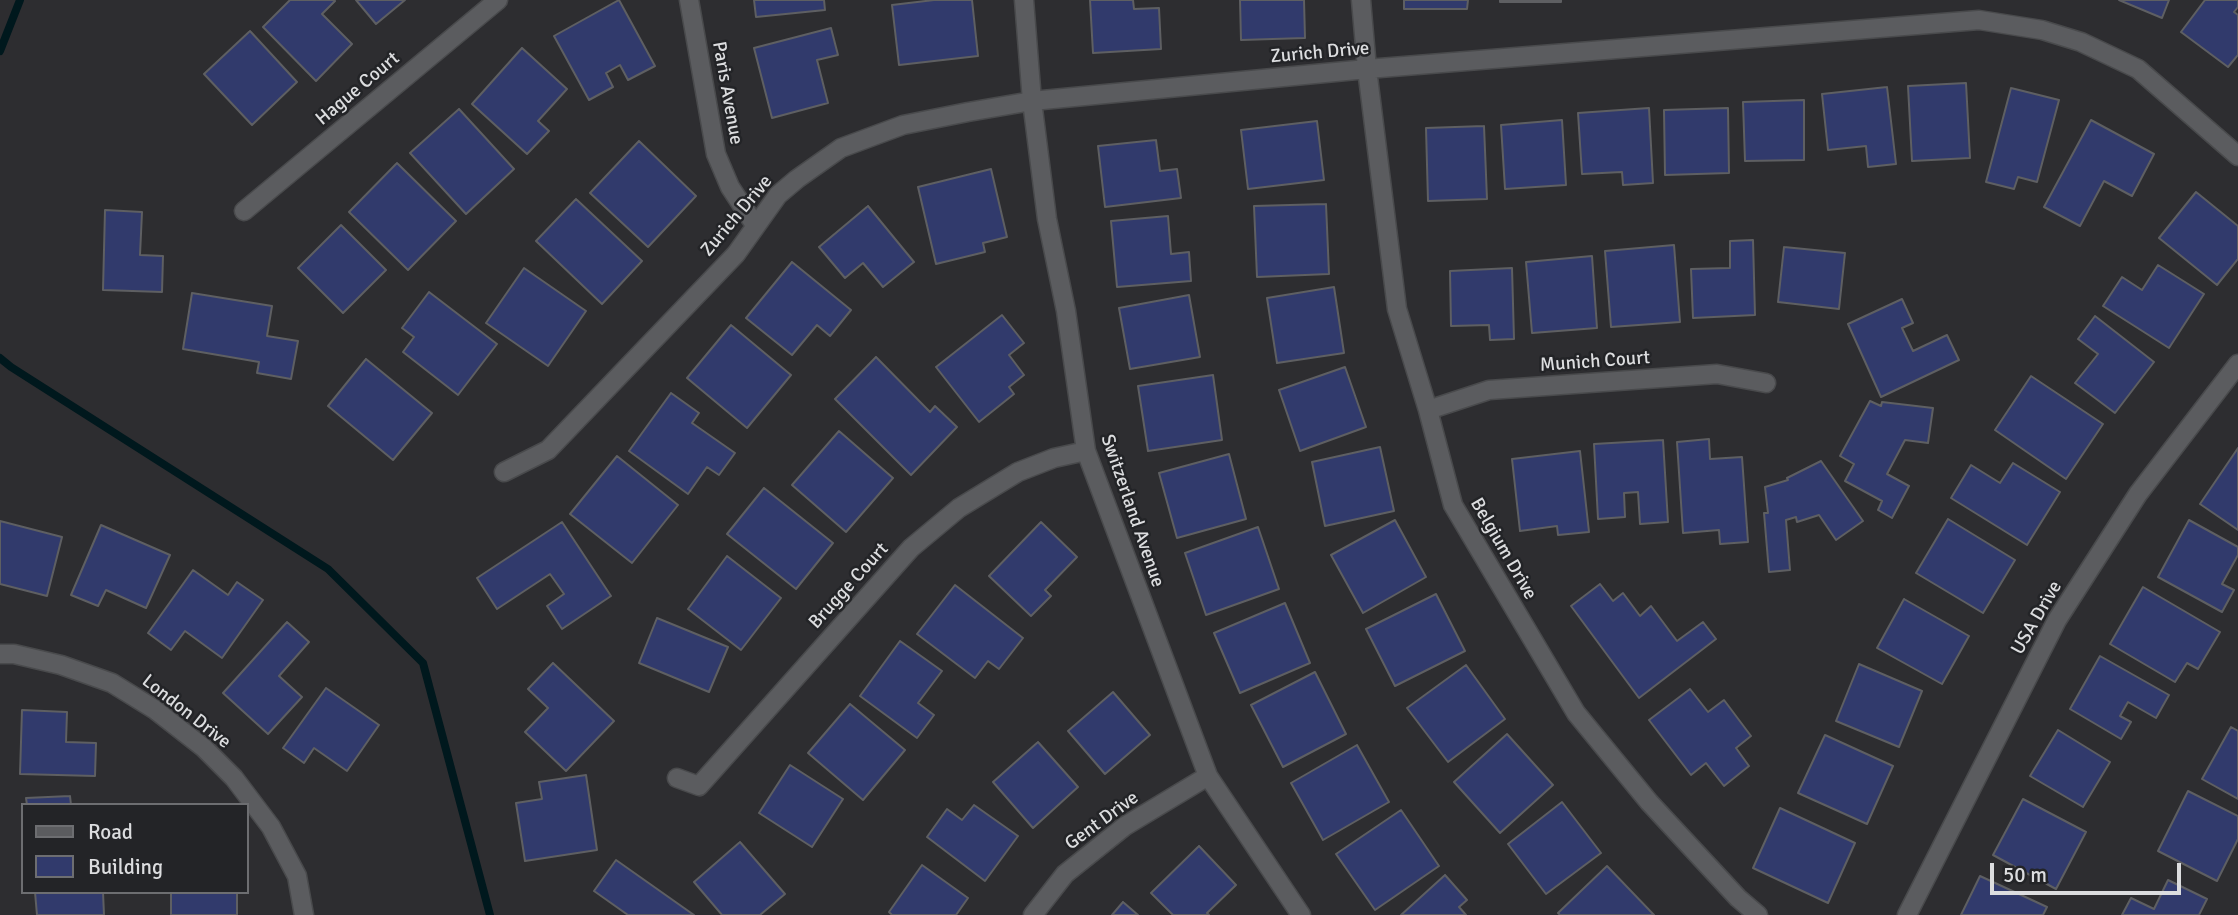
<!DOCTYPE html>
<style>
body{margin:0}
#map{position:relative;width:2238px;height:915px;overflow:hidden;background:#2d2d30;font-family:Signika,sans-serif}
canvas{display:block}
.legend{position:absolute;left:21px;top:803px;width:228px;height:91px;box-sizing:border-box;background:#232427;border:2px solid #6d6e71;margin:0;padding:9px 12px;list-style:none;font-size:21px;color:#dcdddf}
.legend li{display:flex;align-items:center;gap:14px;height:35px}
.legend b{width:35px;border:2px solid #6d6e71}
.scale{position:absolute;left:1990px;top:863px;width:191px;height:32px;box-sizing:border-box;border:4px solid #dcdddf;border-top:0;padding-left:9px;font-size:21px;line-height:24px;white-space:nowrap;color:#dcdddf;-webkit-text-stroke:5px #232427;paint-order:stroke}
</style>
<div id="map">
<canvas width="2238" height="915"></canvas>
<ul class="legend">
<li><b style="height:9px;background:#5b5c5f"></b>Road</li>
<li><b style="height:19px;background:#313a6c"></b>Building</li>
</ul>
<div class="scale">50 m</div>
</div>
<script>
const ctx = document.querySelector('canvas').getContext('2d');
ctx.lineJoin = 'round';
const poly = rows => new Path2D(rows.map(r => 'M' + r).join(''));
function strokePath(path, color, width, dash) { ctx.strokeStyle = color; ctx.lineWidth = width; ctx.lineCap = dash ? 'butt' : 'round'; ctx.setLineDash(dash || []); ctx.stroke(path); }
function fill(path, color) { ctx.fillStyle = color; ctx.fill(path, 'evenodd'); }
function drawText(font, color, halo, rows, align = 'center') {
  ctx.font = font + ' Signika,sans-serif'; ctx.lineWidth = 5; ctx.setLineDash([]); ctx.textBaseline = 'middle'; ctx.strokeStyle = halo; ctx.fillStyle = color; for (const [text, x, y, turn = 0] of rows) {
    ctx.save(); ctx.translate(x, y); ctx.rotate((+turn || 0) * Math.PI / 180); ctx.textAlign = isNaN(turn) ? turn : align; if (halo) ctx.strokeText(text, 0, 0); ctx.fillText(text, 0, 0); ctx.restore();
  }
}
strokePath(poly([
 [0,51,20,0],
 [0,358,11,367,328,569,423,663,490,915]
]), '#00181d', 8);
const building = poly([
 [290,0,333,0,335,1,322,14,352,44,316,81,263,27,290,0],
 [356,0,405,0,376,24,356,0],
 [619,0,655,66,628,80,620,65,606,73,613,87,589,100,554,36,619,0],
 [754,0,824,0,825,10,756,17,754,0],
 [934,0,972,0,978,56,899,65,892,5,934,0],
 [1090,0,1133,0,1134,9,1159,8,1161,49,1093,53,1090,0],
 [1240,0,1304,0,1305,38,1241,40,1240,0],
 [1404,0,1468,0,1467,9,1404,9,1404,0],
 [1500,0,1561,0,1561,2,1500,2,1500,0],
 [2119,0,2169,0,2162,18,2119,0],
 [2205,0,2238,0,2238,7,2234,12,2238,15,2238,55,2228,67,2181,32,2205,0],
 [831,28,838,55,817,60,828,103,772,118,754,48,831,28],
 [250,31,297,82,252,125,204,74,250,31],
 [522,48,567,89,538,121,549,131,527,154,472,104,522,48],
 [1966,83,1970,158,1912,161,1908,86,1966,83],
 [1887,87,1896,164,1868,167,1866,146,1828,150,1822,94,1887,87],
 [2011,88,2059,100,2037,182,2018,177,2014,189,1986,182,2011,88],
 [1804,100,1804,160,1745,161,1743,102,1804,100],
 [1649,108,1653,183,1623,185,1622,172,1582,174,1578,113,1649,108],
 [1728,108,1729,173,1665,175,1664,110,1728,108],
 [459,109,514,169,466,214,410,153,459,109],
 [1562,120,1566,185,1505,189,1501,125,1562,120],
 [2091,120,2154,154,2132,196,2104,181,2080,226,2044,207,2091,120],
 [1317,121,1324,180,1248,189,1241,130,1317,121],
 [1484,126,1487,199,1428,201,1426,128,1484,126],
 [1156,140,1160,171,1177,169,1181,198,1105,207,1098,146,1156,140],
 [639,141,696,196,648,247,590,193,639,141],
 [397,163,456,221,408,270,349,212,397,163],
 [991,169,1007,237,983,243,985,252,936,264,918,187,991,169],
 [2196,192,2238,226,2238,259,2217,285,2159,238,2196,192],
 [576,199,642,261,602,304,536,241,576,199],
 [1326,204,1329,274,1257,277,1254,206,1326,204],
 [868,206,914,262,883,287,863,263,845,278,819,247,868,206],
 [105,210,142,212,140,255,163,256,162,292,103,290,105,210],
 [1168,216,1171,254,1189,252,1191,281,1117,287,1111,221,1168,216],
 [341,225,386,270,343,313,298,268,341,225],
 [1753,240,1755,315,1693,318,1691,269,1730,268,1730,241,1753,240],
 [1674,245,1680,322,1611,327,1605,251,1674,245],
 [1784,247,1845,253,1839,309,1778,302,1784,247],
 [1592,256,1597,328,1532,333,1526,262,1592,256],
 [792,262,851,310,830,336,817,325,792,355,746,318,792,262],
 [2158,265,2204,294,2169,348,2103,306,2122,277,2142,290,2158,265],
 [524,268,586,311,548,366,486,323,524,268],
 [1512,268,1514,339,1490,340,1489,325,1451,326,1450,271,1512,268],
 [1334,287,1344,353,1277,363,1267,298,1334,287],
 [429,292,497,344,458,395,403,352,414,337,402,328,429,292],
 [192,293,272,306,267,336,298,341,291,379,257,373,259,362,183,349,192,293],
 [1189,295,1200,357,1130,369,1119,308,1189,295],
 [1902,299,1913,323,1902,328,1913,351,1947,335,1959,360,1881,397,1848,324,1902,299],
 [1002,315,1024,343,1009,355,1024,375,1009,387,1014,394,979,422,936,367,1002,315],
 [2095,316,2154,362,2115,413,2075,383,2098,354,2078,339,2095,316],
 [731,325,791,375,747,428,687,378,731,325],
 [876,357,930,412,935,406,957,427,911,475,835,399,876,357],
 [366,359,432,413,393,460,328,406,366,359],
 [1345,367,1366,427,1300,451,1279,390,1345,367],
 [1213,375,1222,440,1148,451,1138,386,1213,375],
 [2031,376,2103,424,2066,479,1995,430,2031,376],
 [671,393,699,413,692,423,735,453,719,475,707,467,688,494,629,451,671,393],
 [1870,401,1881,406,1882,402,1933,408,1928,443,1905,440,1887,474,1909,486,1892,518,1878,510,1882,501,1845,481,1854,464,1840,456,1870,401],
 [839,431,893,478,846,532,792,485,839,431],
 [1709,439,1710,459,1742,457,1748,542,1720,544,1719,530,1683,533,1677,442,1709,439],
 [1663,440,1668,522,1640,524,1638,492,1624,493,1625,517,1598,519,1594,444,1663,440],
 [1380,447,1394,511,1325,526,1312,462,1380,447],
 [2238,448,2238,530,2200,504,2238,448],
 [1580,451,1589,532,1558,535,1557,526,1520,531,1512,459,1580,451],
 [1229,454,1246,519,1177,538,1159,473,1229,454],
 [617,456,678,505,632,563,570,514,617,456],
 [1821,461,1863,521,1836,540,1819,515,1797,522,1796,517,1786,520,1790,570,1769,572,1764,513,1768,513,1765,487,1788,480,1787,478,1821,461],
 [2013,463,2060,492,2027,545,1951,498,1971,465,2000,483,2013,463],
 [764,488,833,543,796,589,727,534,764,488],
 [1948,519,2015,560,1983,613,1916,573,1948,519],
 [1395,520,1426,577,1363,613,1331,555,1395,520],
 [2189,520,2238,547,2238,555,2222,584,2234,590,2222,612,2158,577,2189,520],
 [0,521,62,537,47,596,0,584,0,521],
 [562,522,611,596,562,629,547,606,564,594,550,574,497,609,477,578,562,522],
 [1041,522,1077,557,1045,590,1051,596,1031,616,989,576,1041,522],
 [101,525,170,555,146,608,106,590,98,606,71,595,101,525],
 [1258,527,1279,589,1206,615,1185,553,1258,527],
 [727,556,781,598,741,650,688,609,727,556],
 [193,570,228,595,237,582,263,600,222,658,185,631,171,650,148,633,193,570],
 [1600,584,1613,601,1623,593,1640,616,1651,606,1677,641,1703,622,1716,639,1639,698,1571,606,1600,584],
 [955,585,1023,638,999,669,988,661,975,678,917,634,955,585],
 [2143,587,2220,632,2198,669,2187,663,2175,682,2110,644,2143,587],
 [1436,594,1465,651,1395,686,1366,629,1436,594],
 [1904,599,1969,636,1942,684,1877,648,1904,599],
 [1285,603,1310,663,1240,693,1214,633,1285,603],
 [657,618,728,647,709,692,639,663,657,618],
 [287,622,309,642,279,676,302,697,268,734,223,693,287,622],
 [900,641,942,671,918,703,934,715,917,738,860,696,900,641],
 [2100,656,2169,695,2156,718,2128,702,2120,716,2131,722,2121,739,2070,709,2100,656],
 [553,663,614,721,566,771,525,732,548,708,528,689,553,663],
 [1859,664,1922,691,1899,747,1836,721,1859,664],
 [1466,665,1505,719,1448,762,1407,708,1466,665],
 [1315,672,1346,734,1283,767,1251,705,1315,672],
 [326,688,379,725,347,771,314,748,304,763,283,748,326,688],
 [1690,689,1708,712,1724,700,1751,736,1736,748,1749,766,1724,786,1706,763,1691,775,1649,720,1690,689],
 [1113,692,1150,735,1105,774,1068,731,1113,692],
 [850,704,905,750,863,800,808,753,850,704],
 [22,710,67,712,66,742,96,743,95,776,20,774,22,710],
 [2231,727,2238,731,2238,799,2202,779,2231,727],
 [2058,730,2110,762,2083,807,2030,776,2058,730],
 [1507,734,1553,785,1500,833,1454,782,1507,734],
 [1825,735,1893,766,1867,824,1798,793,1825,735],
 [1038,742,1078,787,1033,828,993,782,1038,742],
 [1357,745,1389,802,1323,840,1291,783,1357,745],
 [790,765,843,799,812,847,759,813,790,765],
 [586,775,597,850,525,861,516,803,542,799,539,782,586,775],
 [2188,791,2238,816,2238,839,2217,881,2158,851,2188,791],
 [70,796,71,805,27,805,26,798,70,796],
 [2023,799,2086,832,2056,889,1993,855,2023,799],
 [1562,802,1601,853,1546,894,1508,844,1562,802],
 [974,805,1018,836,985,881,927,837,947,809,962,820,974,805],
 [1780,808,1855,843,1828,903,1753,868,1780,808],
 [1401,810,1439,866,1375,910,1336,854,1401,810],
 [740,842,785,894,760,915,722,915,694,882,740,842],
 [1199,846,1236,885,1207,913,1209,915,1173,915,1151,893,1199,846],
 [616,860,694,915,628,915,594,891,616,860],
 [922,865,968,898,956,915,892,915,889,912,922,865],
 [1607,866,1654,915,1560,915,1558,913,1607,866],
 [1445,875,1467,900,1459,907,1466,915,1401,915,1445,875],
 [1980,876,2047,907,2043,915,1961,915,1980,876],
 [2168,880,2207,899,2199,915,2122,915,2131,898,2154,909,2168,880],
 [35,892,103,892,104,915,37,915,35,892],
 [171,892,237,892,237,915,171,915,171,892],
 [1123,902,1138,915,1112,915,1123,902]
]);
fill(building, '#313a6c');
strokePath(building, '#5e5f62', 2);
const minor = poly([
 [689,0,716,154,730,187,755,225],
 [1024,0,1032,101,1047,219,1066,311,1086,451,1208,776,1301,915],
 [1361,0,1367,69,1397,309,1428,410,1453,505,1576,713,1649,802,1738,898,1758,915],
 [244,211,498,0],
 [1428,410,1489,390,1717,374,1766,383],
 [504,472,548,450,736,254,778,195,797,179,841,148,903,125,968,112,1032,101,1367,69,1979,20,2042,30,2081,42,2138,69,2238,156],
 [0,654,14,654,61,665,112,683,154,709,204,748,234,778,271,827,297,876,304,915],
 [677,778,699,786,911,548,959,508,1018,472,1054,458,1086,451],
 [1033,915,1065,874,1125,826,1208,776]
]);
const tertiary = poly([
 [1907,915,2057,620,2138,494,2238,364]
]);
strokePath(minor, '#494a4c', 21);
strokePath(tertiary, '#494a4c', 21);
strokePath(minor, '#5b5c5f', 18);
strokePath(tertiary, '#5b5c5f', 18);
drawText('19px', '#dcdddf', '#232427', [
 ["Zurich Drive",1320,53,-5],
 ["Hague Court",358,89,-40],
 ["Paris Avenue",727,93,80],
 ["Zurich Drive",737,216,-50],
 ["Munich Court",1595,362,-4],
 ["Switzerland Avenue",1132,511,71],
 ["Belgium Drive",1503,549,60],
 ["Brugge Court",849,586,-48],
 ["USA Drive",2037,618,-60],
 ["London Drive",186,712,38],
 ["Gent Drive",1102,821,-36]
]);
</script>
